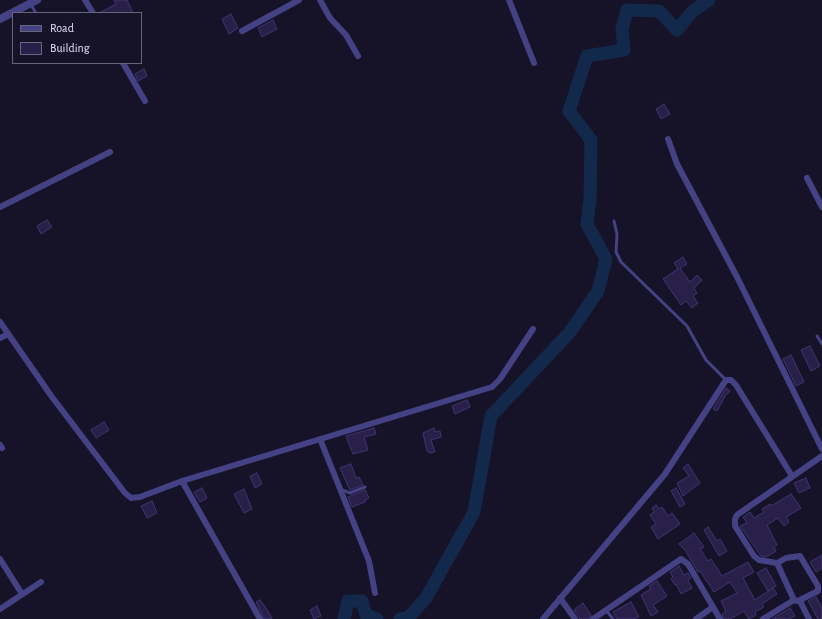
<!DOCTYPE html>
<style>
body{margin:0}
#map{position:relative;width:822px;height:619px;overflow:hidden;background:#161328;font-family:"Alegreya Sans",sans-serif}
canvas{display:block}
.legend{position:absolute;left:12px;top:12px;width:130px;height:52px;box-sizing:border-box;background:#161328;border:1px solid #67647d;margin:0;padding:5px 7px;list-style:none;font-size:12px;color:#e0ddfc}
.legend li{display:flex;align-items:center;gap:8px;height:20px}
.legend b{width:20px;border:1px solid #67647d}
</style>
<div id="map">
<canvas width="822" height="619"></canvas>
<ul class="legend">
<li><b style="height:5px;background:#444184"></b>Road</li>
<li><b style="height:11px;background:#282048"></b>Building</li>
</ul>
</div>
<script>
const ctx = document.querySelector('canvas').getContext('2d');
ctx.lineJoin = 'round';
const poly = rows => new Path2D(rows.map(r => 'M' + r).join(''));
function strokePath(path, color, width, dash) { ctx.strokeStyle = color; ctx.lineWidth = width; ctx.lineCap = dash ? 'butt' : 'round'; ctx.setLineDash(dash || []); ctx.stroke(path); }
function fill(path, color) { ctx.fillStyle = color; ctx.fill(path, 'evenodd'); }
strokePath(poly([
 [344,619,348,601,362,601,366,615,377,619],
 [400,619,408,618,426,598,474,512,491,416,570,332,598,291,606,259,587,224,590,199,591,140,569,111,587,56,624,50,622,29,627,10,659,11,677,30,692,12,709,0]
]), '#13294c', 13);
const building = poly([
 [114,0,127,0,133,13,99,13,116,4,114,0],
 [231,14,238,28,229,34,222,19,231,14],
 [273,20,277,29,262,37,258,28,273,20],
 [144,69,147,76,138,81,135,74,144,69],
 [664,104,670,114,661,119,656,109,664,104],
 [47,220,52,227,41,234,37,226,47,220],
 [683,257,687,264,680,268,690,282,697,275,702,280,694,288,697,293,693,296,698,303,692,308,686,301,681,305,663,279,678,269,674,263,683,257],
 [810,346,820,366,811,371,801,350,810,346],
 [791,355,804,382,796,386,783,359,791,355],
 [726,388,730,391,725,396,717,411,713,409,726,388],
 [467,400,470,407,455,414,452,406,467,400],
 [104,422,109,430,96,438,91,430,104,422],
 [374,428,376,434,364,437,368,450,353,454,346,436,374,428],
 [434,428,435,432,440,431,441,437,431,440,435,452,430,453,427,451,423,433,434,428],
 [351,464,356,478,359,477,363,485,350,490,340,468,351,464],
 [688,464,700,483,683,496,677,483,689,476,683,468,688,464],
 [257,473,262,484,255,488,250,476,257,473],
 [806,478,810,488,799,493,794,483,806,478],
 [202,488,207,498,200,502,194,492,202,488],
 [676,488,685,504,680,507,671,491,676,488],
 [244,489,252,509,244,513,234,494,244,489],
 [365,490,369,498,365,500,365,502,352,507,348,497,365,490],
 [791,494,801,508,786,517,789,522,784,526,778,518,767,525,777,545,774,547,776,551,766,557,761,556,740,526,747,523,743,517,750,512,754,518,764,512,762,509,770,504,771,506,791,494],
 [152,501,157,513,147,518,141,506,152,501],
 [656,505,659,509,662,507,668,516,672,513,680,524,658,539,651,527,656,524,650,515,654,512,652,508,656,505],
 [708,527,717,541,720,539,727,551,719,556,704,530,708,527],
 [694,533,704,547,700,549,708,561,711,559,722,576,748,562,754,572,743,578,755,600,773,588,777,594,762,604,764,607,755,612,756,615,749,619,744,611,730,619,724,619,722,614,726,612,721,601,737,593,730,582,714,592,700,571,698,572,685,550,679,544,694,533],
 [822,555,822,568,816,572,810,562,822,555],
 [679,566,684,575,688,573,691,578,688,580,692,588,681,594,676,584,675,585,671,579,673,577,670,572,679,566],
 [766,568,776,586,768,591,757,573,766,568],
 [657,581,667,596,653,605,658,612,651,616,641,595,651,589,649,586,657,581],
 [816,597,822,608,822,619,818,619,808,601,816,597],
 [260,600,268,611,272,619,264,619,256,602,260,600],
 [631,602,639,617,634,619,617,619,613,612,631,602],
 [583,603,591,615,589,619,580,619,574,610,583,603],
 [317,606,321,616,314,619,310,610,317,606],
 [790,608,795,616,789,619,772,619,790,608]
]);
fill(building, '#282048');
strokePath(building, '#403472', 1);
strokePath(poly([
 [31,5,36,13],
 [614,221,617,234,616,252,621,262,687,326,706,360,726,380],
 [817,336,822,344],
 [340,489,350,493,365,487],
 [606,610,613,619]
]), '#444184', 3);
strokePath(poly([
 [85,0,93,13],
 [320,0,330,18,346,35,358,56],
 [509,0,534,63],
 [242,31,299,0],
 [123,63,145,101],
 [668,139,677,164,737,277,822,449],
 [807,178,822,207],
 [0,207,110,152],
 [0,322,52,397,125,493,131,498,140,497,182,481,492,387,500,379,533,329],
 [0,338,8,334],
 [320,439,369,561,375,593],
 [0,445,2,448],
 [182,481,260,619],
 [0,559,22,594],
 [777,563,794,600,798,601,818,591,818,586,800,556,786,558,777,563,759,560,754,556,735,526,735,519,737,515,822,456],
 [560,598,575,619],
 [800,601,809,619],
 [0,609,41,582],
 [543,619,665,474,726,380,731,380,736,385,792,476],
 [593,619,681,559,688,564,720,619],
 [696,619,713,607],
 [763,619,794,600]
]), '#444184', 6);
strokePath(poly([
 [0,19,37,0]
]), '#444184', 8);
</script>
